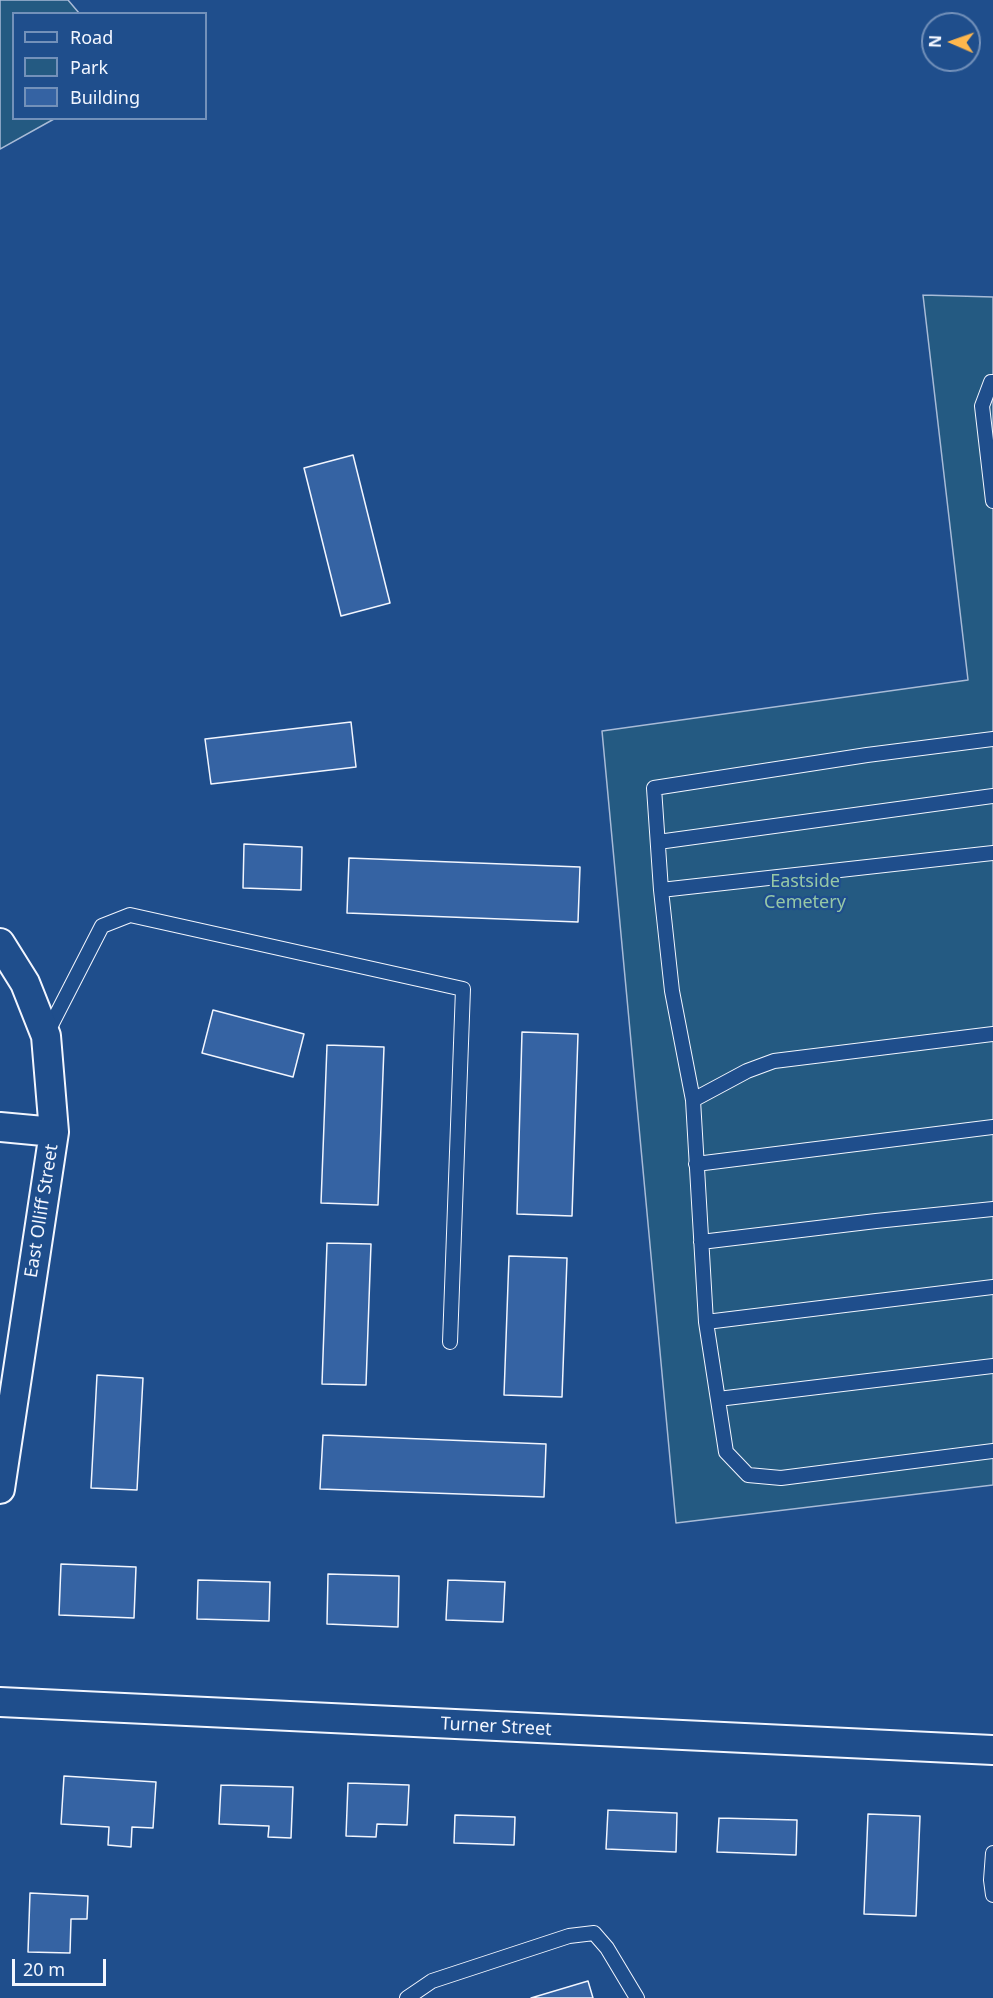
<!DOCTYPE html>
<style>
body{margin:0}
#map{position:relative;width:993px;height:1998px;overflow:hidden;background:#1f4e8c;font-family:"Noto Sans",sans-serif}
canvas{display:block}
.legend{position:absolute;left:12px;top:12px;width:195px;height:108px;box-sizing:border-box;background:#1f4e8c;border:2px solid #7391ba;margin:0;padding:8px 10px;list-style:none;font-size:18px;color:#f2f6ff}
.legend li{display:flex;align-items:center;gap:12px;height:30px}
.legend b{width:30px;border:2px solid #7391ba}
.north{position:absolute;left:921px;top:12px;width:60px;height:60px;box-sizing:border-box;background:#1f4e8c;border:2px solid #7391ba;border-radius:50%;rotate:272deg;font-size:16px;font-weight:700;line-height:24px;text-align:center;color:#f2f6ff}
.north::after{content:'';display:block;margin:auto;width:21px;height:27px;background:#ffb74d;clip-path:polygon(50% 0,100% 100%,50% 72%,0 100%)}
.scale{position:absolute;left:12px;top:1959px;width:94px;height:27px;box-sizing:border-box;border:3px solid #f2f6ff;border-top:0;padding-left:8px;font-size:18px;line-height:21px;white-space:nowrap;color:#f2f6ff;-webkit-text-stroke:4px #1f4e8c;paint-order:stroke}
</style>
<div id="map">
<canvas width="993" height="1998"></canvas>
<ul class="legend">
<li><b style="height:8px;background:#1f4e8c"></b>Road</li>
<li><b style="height:16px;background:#245a82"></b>Park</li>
<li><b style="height:16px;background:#3563a3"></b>Building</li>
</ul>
<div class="north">N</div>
<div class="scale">20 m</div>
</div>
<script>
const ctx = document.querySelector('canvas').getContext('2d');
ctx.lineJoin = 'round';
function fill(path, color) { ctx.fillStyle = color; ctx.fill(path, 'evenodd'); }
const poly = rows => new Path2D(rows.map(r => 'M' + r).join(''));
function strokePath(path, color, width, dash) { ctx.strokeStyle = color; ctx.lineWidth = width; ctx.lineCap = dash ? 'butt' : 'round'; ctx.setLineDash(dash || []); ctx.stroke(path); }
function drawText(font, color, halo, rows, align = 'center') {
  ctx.font = font + ' "Noto Sans",sans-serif'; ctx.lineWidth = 4.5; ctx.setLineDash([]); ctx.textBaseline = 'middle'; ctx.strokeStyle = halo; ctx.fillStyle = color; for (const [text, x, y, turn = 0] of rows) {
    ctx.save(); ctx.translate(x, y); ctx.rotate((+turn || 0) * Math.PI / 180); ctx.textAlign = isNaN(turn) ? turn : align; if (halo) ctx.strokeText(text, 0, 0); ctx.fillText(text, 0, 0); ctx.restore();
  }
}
const green = poly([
 [0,0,68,0,79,13,14,14,14,118,54,119,0,149,0,0],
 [923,295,993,297,993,1485,676,1523,602,731,968,680,923,295]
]);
fill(green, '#245a82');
strokePath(green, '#a8bbd7', 1.5);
const building = poly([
 [353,455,390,603,341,616,304,468,353,455],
 [351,722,356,767,211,784,205,739,351,722],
 [244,844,302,847,301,890,243,888,244,844],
 [349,858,580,867,578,922,347,913,349,858],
 [213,1010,304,1034,293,1077,202,1053,213,1010],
 [522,1032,578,1034,572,1216,517,1214,522,1032],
 [327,1045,384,1047,378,1205,321,1203,327,1045],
 [327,1243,371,1244,366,1385,322,1384,327,1243],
 [509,1256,567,1258,562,1397,504,1395,509,1256],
 [97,1375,143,1378,137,1490,91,1488,97,1375],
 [323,1435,546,1444,544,1497,320,1489,323,1435],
 [61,1564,136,1567,134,1618,59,1615,61,1564],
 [328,1574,399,1576,398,1627,327,1624,328,1574],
 [198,1580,270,1582,269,1621,197,1619,198,1580],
 [448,1580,505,1582,503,1622,446,1620,448,1580],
 [64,1776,156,1782,153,1828,132,1827,131,1847,108,1845,109,1827,61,1824,64,1776],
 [348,1783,409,1785,407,1825,377,1824,376,1837,346,1836,348,1783],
 [221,1785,293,1787,291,1838,268,1837,269,1826,219,1824,221,1785],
 [608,1810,677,1813,676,1852,606,1849,608,1810],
 [868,1814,920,1816,916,1916,864,1914,868,1814],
 [455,1815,515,1817,514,1845,454,1843,455,1815],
 [719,1818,797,1820,796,1855,717,1852,719,1818],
 [30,1893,88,1896,87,1919,71,1919,70,1953,28,1952,30,1893],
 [588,1981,593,1998,531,1998,588,1981]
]);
fill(building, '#3563a3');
strokePath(building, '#f2f6ff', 1.5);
const lane = poly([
 [993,382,991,382,982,406,993,501],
 [658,842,993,796],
 [661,890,993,853],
 [993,1034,774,1061,747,1071,693,1100,706,1322,993,1287],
 [46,1035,102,926,130,915,463,989,450,1342],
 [693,1100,672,991,661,890,654,788,867,755,993,739],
 [696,1164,993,1127],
 [701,1242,876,1221,993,1209],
 [706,1322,726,1452,748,1475,781,1478,993,1451],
 [718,1399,993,1366],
 [993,1853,991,1880,993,1895],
 [407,1998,432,1981,569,1936,594,1933,607,1948,637,1998]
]);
const street = poly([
 [0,943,25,983,46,1036,54,1132,0,1489],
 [0,1127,54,1132],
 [0,1702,993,1750]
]);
strokePath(lane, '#f2f6ff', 16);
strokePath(street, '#f2f6ff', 32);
strokePath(lane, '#1f4e8c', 14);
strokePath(street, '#1f4e8c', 28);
drawText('18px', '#97c8a6', '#1f4e8c', [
 ["Eastside",805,882],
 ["Cemetery",805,903]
]);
drawText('18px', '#f2f6ff', '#1f4e8c', [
 ["East Olliff Street",42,1211,-81],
 ["Turner Street",496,1727,3]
]);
</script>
